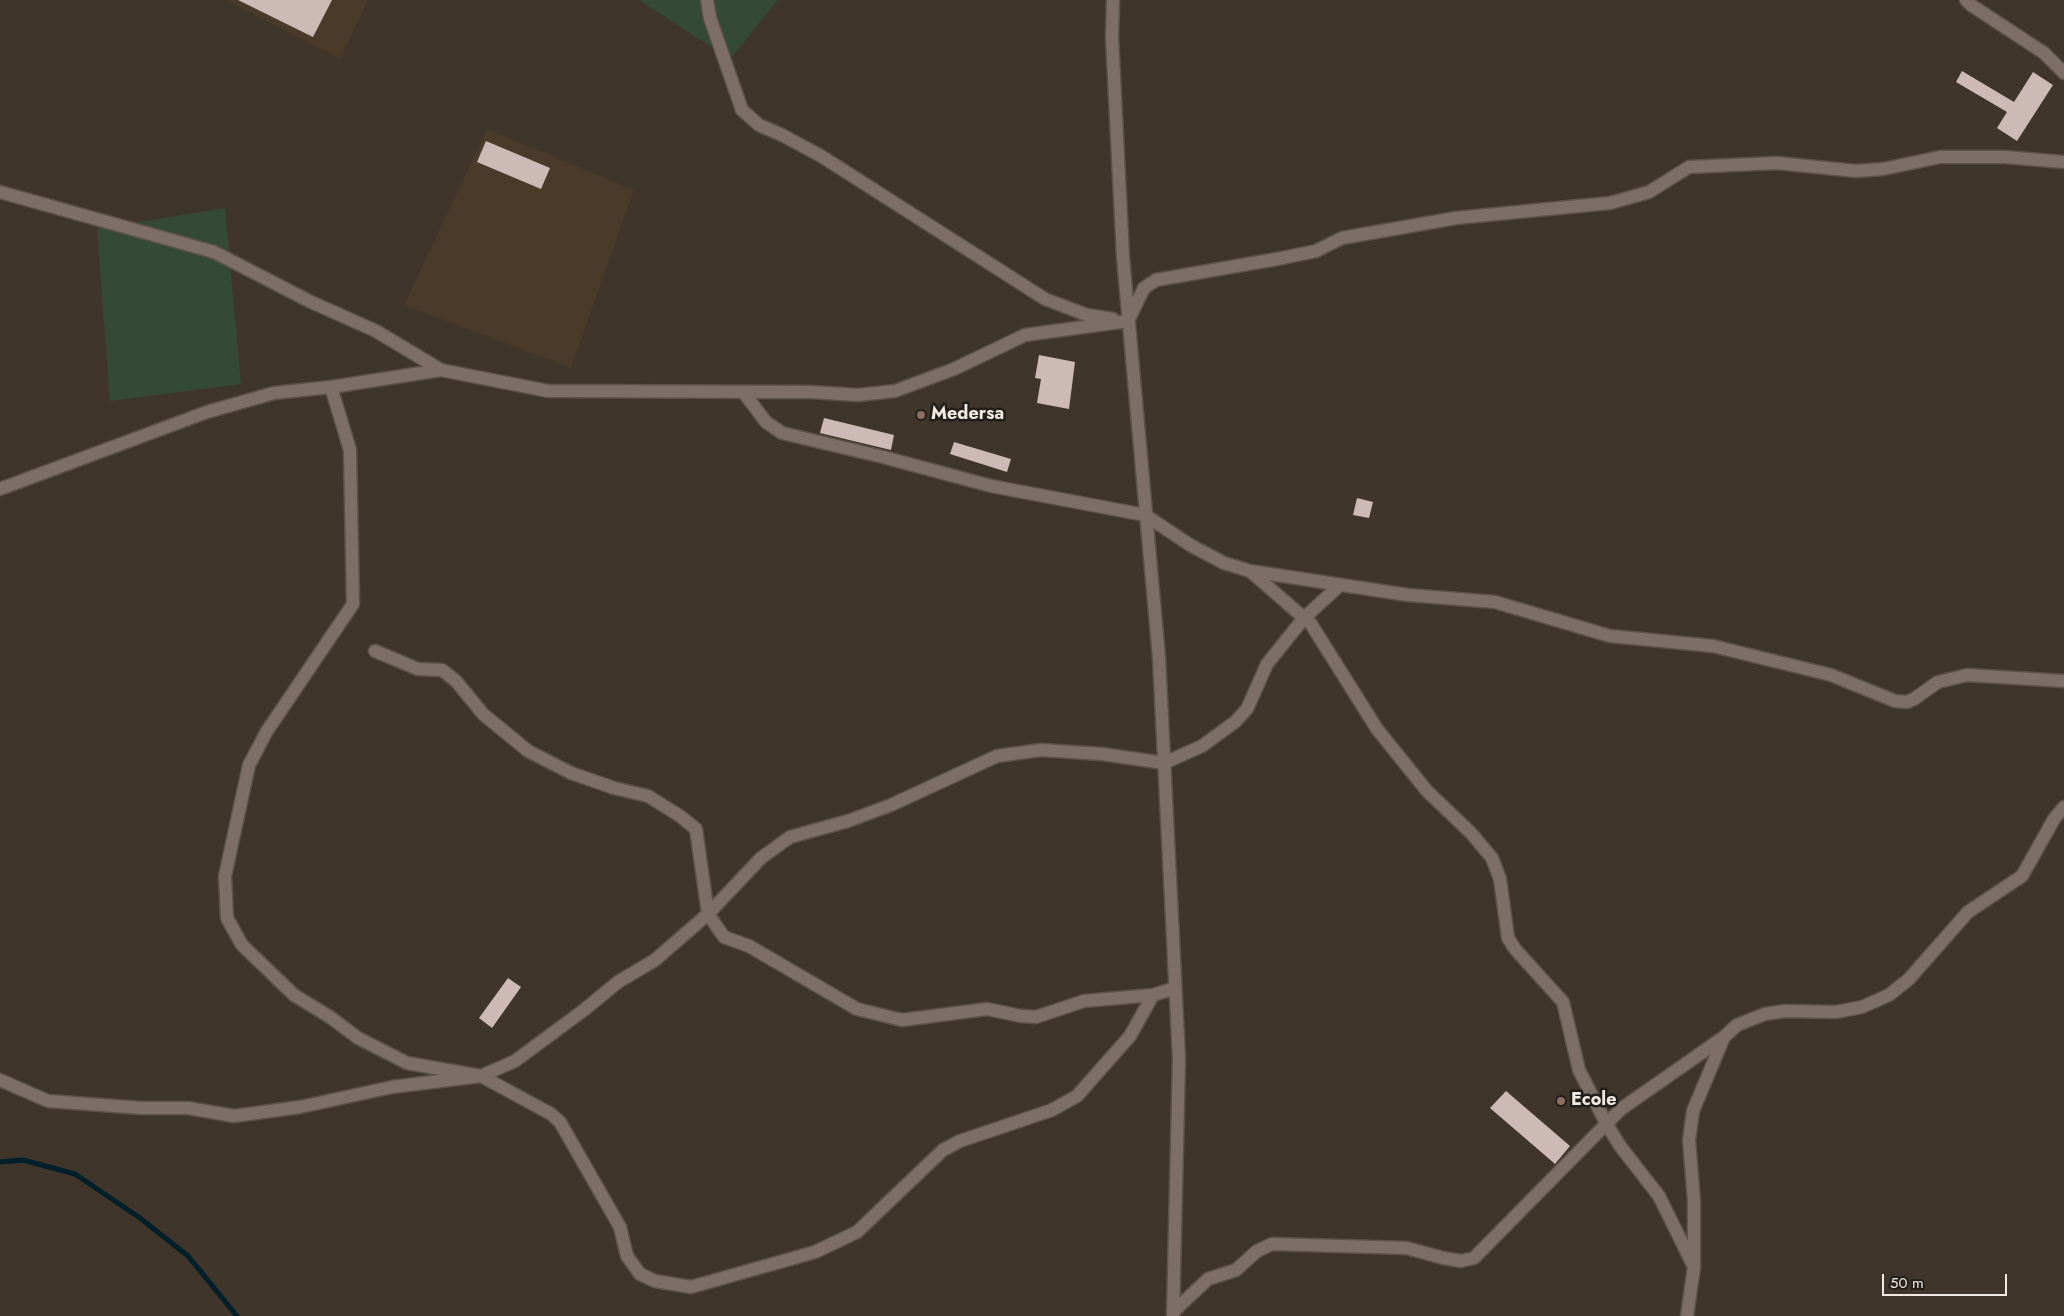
<!DOCTYPE html>
<style>
body{margin:0}
#map{position:relative;width:2064px;height:1316px;overflow:hidden;background:#3f352b;font-family:Jost,sans-serif}
canvas{display:block}
.scale{position:absolute;left:1882px;top:1274px;width:125px;height:22px;box-sizing:border-box;border:2px solid #f1eae4;border-top:0;padding-left:6px;font-size:15px;line-height:18px;white-space:nowrap;color:#f1eae4;-webkit-text-stroke:4px #221e19;paint-order:stroke}
</style>
<div id="map">
<canvas width="2064" height="1316"></canvas>
<div class="scale">50 m</div>
</div>
<script>
const ctx = document.querySelector('canvas').getContext('2d');
ctx.lineJoin = 'round';
function fill(path, color) { ctx.fillStyle = color; ctx.fill(path, 'evenodd'); }
const poly = rows => new Path2D(rows.map(r => 'M' + r).join(''));
function strokePath(path, color, width, dash) { ctx.strokeStyle = color; ctx.lineWidth = width; ctx.lineCap = dash ? 'butt' : 'round'; ctx.setLineDash(dash || []); ctx.stroke(path); }
function drawText(font, color, halo, rows, align = 'center') {
  ctx.font = font + ' Jost,sans-serif'; ctx.lineWidth = 5; ctx.setLineDash([]); ctx.textBaseline = 'middle'; ctx.strokeStyle = halo; ctx.fillStyle = color; for (const [text, x, y, turn = 0] of rows) {
    ctx.save(); ctx.translate(x, y); ctx.rotate((+turn || 0) * Math.PI / 180); ctx.textAlign = isNaN(turn) ? turn : align; if (halo) ctx.strokeText(text, 0, 0); ctx.fillText(text, 0, 0); ctx.restore();
  }
}
fill(poly([
 [226,0,368,0,340,59],
 [487,129,634,190,571,368,404,305]
]), '#493a2a');
fill(poly([
 [639,0,778,0,730,59],
 [225,208,241,384,110,401,97,229]
]), '#354937');
strokePath(poly([
 [0,1162,23,1160,75,1174,140,1218,188,1256,237,1316]
]), '#001f2b', 5);
fill(poly([
 [238,0,332,0,313,37],
 [1962,71,2014,102,2033,72,2053,85,2017,141,1997,128,2007,112,1956,82],
 [486,141,550,168,541,189,477,162],
 [1039,355,1075,362,1069,409,1037,403,1041,379,1035,378],
 [824,418,894,435,891,450,820,433],
 [954,442,1011,459,1007,472,950,454],
 [1357,498,1373,502,1369,518,1353,515],
 [508,978,521,987,492,1028,479,1018],
 [1506,1091,1570,1146,1555,1164,1490,1108]
]), '#cdbab6');
const minor = poly([
 [707,0,710,18,742,110,759,125,782,135,821,156,1045,299,1087,315,1113,319],
 [1113,0,1112,37,1123,257,1159,658,1179,1059,1173,1316],
 [1966,0,1971,5,2044,53,2064,73],
 [0,192,214,252,311,302,376,331,441,370],
 [1128,321,1144,288,1156,280,1277,259,1316,251,1342,238,1456,218,1610,203,1649,192,1689,167,1777,163,1856,171,1883,169,1940,157,2005,157,2064,162],
 [331,387,350,450,353,604,267,731,249,765,225,876,227,918,242,945,294,995,330,1017,358,1038,407,1063,481,1076,551,1114,560,1122,620,1227,627,1256,640,1274,655,1281,691,1287,815,1252,857,1232,943,1150,960,1141,1052,1110,1077,1096,1130,1036,1153,995,1175,988],
 [744,393,766,422,782,433,883,457,991,486,1145,515,1190,545,1224,563,1250,571,1408,595,1495,602,1610,636,1713,646,1831,675,1895,701,1907,702,1914,699,1938,682,1967,675,2064,681],
 [0,489,207,412,274,393,331,387,441,370,548,391,810,392,858,395,895,391,954,369,1025,335,1128,321],
 [1250,571,1311,624,1377,729,1427,791,1471,833,1492,858,1500,879,1508,938,1515,949,1563,1002,1579,1070,1606,1123,1620,1146,1659,1196,1694,1267],
 [375,651,418,669,442,670,456,681,483,714,528,751,571,773,614,788,648,796,680,816,696,829,708,914,724,937,749,946,857,1009,902,1020,987,1009,1021,1016,1036,1017,1084,1001,1153,995],
 [0,1080,48,1101,141,1108,188,1108,234,1116,300,1107,392,1087,481,1076,515,1061,584,1010,618,982,655,960,708,914,761,858,790,837,848,821,891,805,997,756,1041,750,1102,754,1164,763,1202,746,1235,722,1247,709,1267,664,1304,618,1340,585],
 [1173,1312,1208,1279,1236,1270,1257,1251,1272,1244,1407,1248,1443,1258,1461,1261,1474,1258,1621,1109,1724,1037],
 [1687,1316,1694,1267,1694,1201,1689,1140,1693,1111,1724,1037,1737,1025,1765,1014,1785,1011,1836,1012,1862,1007,1889,995,1909,979,1968,912,2022,876,2054,819,2064,807]
]);
strokePath(minor, '#5b5249', 15);
strokePath(minor, '#7d6f68', 12);
for (const [x, y, r, color] of [
 [921,415,5,"#8d6e63"],
 [1561,1101,5,"#8d6e63"]
]) { const dot = new Path2D(); dot.arc(x, y, r, 0, 2 * Math.PI); ctx.fillStyle = color; ctx.fill(dot); strokePath(dot, '#221e19', 2); }
drawText('bold 18px', '#f1eae4', '#221e19', [
 ["Medersa",931,415],
 ["Ecole",1571,1101]
], 'left');
</script>
